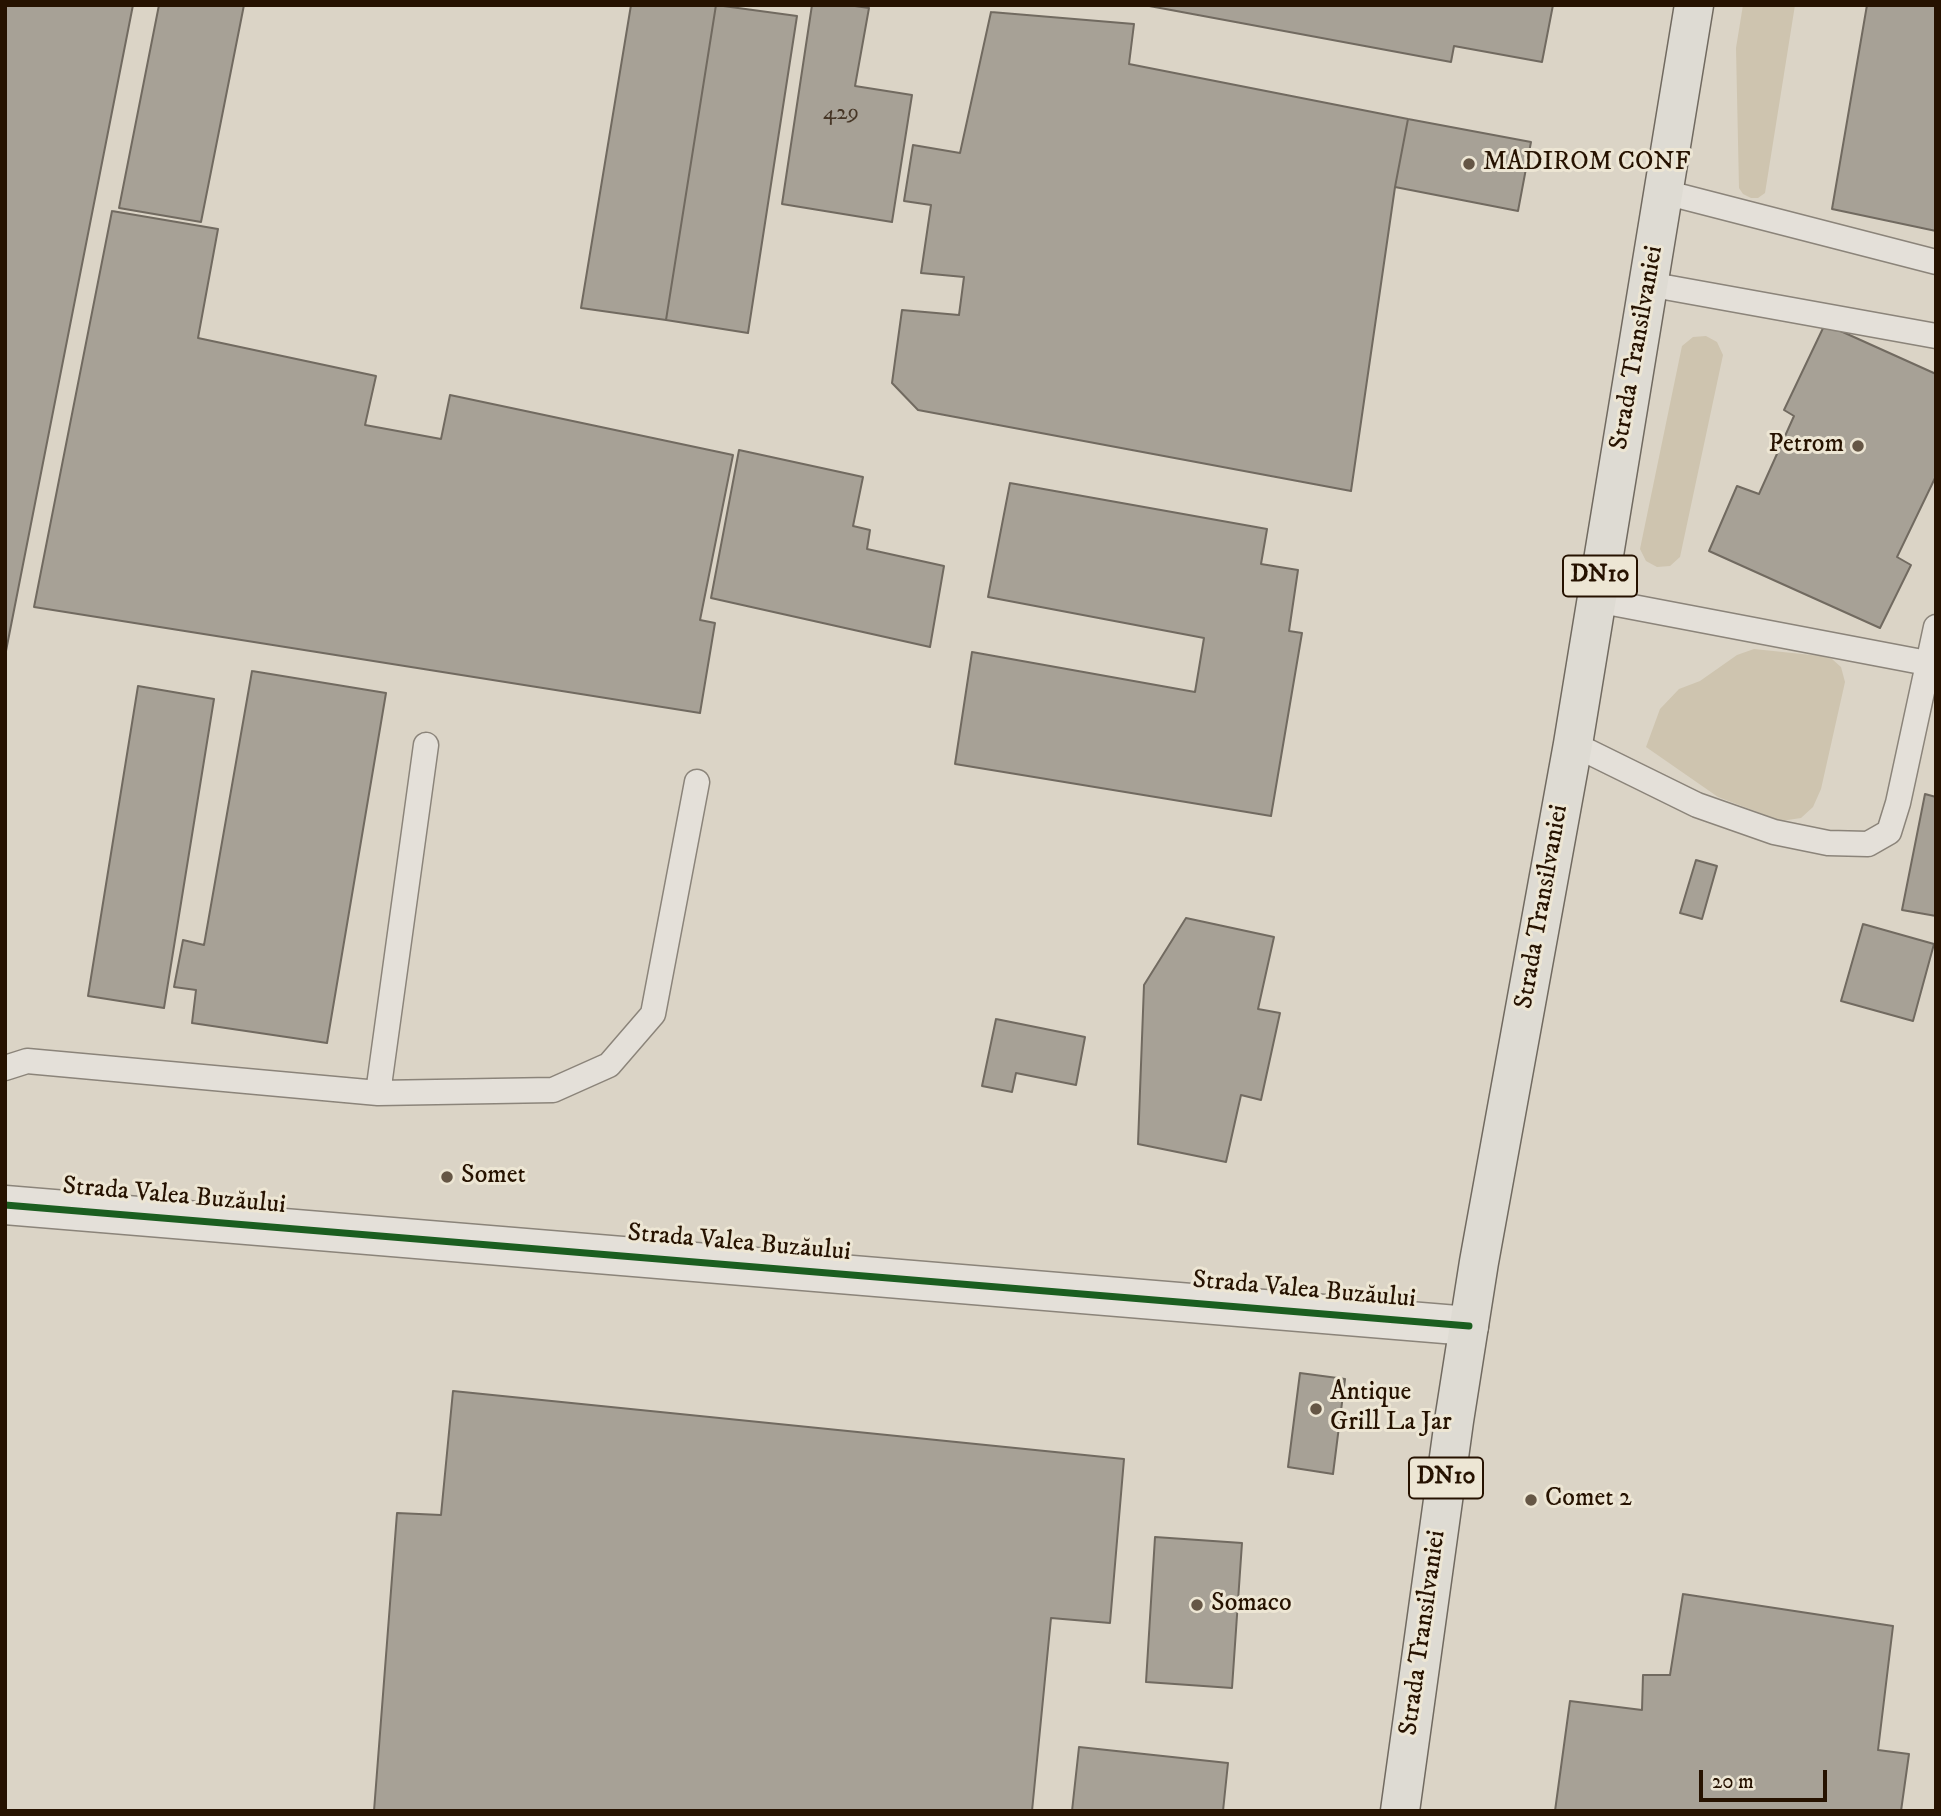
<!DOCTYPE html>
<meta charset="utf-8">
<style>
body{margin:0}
#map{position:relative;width:1941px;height:1816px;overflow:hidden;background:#dbd4c6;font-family:"IM FELL DW Pica",serif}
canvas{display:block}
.frame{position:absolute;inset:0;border:7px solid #261200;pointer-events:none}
.scale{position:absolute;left:1699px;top:1770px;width:128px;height:32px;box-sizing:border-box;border:4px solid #261200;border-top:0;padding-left:9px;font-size:21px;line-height:24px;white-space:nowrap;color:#261200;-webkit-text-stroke:5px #ede6d4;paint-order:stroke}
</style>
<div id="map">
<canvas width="1941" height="1816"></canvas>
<div class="frame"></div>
<div class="scale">20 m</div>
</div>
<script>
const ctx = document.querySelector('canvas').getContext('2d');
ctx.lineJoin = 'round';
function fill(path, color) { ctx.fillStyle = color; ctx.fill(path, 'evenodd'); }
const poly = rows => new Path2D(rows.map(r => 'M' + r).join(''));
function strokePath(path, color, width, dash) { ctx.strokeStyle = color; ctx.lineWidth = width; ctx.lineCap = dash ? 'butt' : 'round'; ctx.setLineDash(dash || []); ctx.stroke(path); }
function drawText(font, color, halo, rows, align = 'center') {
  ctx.font = font + ' "IM FELL DW Pica",serif'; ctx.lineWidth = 6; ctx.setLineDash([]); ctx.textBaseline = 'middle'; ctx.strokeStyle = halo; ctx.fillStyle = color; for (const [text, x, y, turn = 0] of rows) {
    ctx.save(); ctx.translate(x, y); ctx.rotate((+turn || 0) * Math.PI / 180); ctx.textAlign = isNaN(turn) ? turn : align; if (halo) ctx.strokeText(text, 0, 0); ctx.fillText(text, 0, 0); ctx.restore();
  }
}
fill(poly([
 [1743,5,1795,5,1765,193,1758,198,1751,198,1743,194,1739,188,1736,48],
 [1706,336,1717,342,1723,355,1680,557,1670,566,1657,567,1646,561,1640,549,1682,346,1693,337],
 [1754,649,1821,656,1832,659,1841,667,1845,682,1821,789,1813,807,1801,818,1781,821,1718,797,1646,747,1660,709,1679,689,1700,681,1737,655]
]), '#cec4af');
const building = poly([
 [5,5,133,5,5,656,5,5],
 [159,5,244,5,201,222,119,208,159,5],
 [631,5,716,5,666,320,581,308,631,5],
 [716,5,797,16,748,333,666,320,716,5],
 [812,5,848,5,869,8,855,86,912,95,892,222,782,204,812,5],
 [1144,5,1553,5,1542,62,1454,46,1451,62,1144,5],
 [1867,5,1936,5,1936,231,1832,209,1867,5],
 [991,12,1134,24,1129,64,1408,119,1395,187,1351,491,918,410,892,383,902,310,959,315,964,277,921,273,931,205,904,201,913,145,960,153,991,12],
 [1408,119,1531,142,1518,211,1395,187,1408,119],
 [112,211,218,229,198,338,376,376,365,425,441,439,450,395,733,455,700,620,715,623,700,713,34,607,112,211],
 [1825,324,1936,374,1936,476,1897,557,1911,565,1880,628,1709,551,1737,486,1759,494,1794,416,1784,410,1825,324],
 [739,450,863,477,853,526,870,530,867,549,944,566,930,647,711,598,739,450],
 [1010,483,1267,529,1261,564,1298,570,1289,631,1302,633,1271,816,955,764,972,652,1195,692,1204,638,988,597,1010,483],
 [252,671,386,693,327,1043,192,1023,196,990,174,987,183,940,204,945,252,671],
 [138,686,214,699,164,1008,88,996,138,686],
 [1925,794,1936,797,1936,916,1902,910,1925,794],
 [1696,860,1717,866,1702,919,1680,913,1696,860],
 [1186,918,1274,937,1258,1009,1280,1013,1261,1100,1241,1095,1226,1162,1138,1144,1144,985,1186,918],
 [1863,924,1934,944,1913,1021,1841,1001,1863,924],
 [996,1019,1085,1037,1076,1085,1016,1073,1012,1092,982,1086,996,1019],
 [1300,1373,1345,1379,1333,1474,1288,1467,1300,1373],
 [453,1391,1124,1459,1110,1623,1051,1618,1032,1811,374,1811,397,1513,441,1515,453,1391],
 [1155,1537,1242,1543,1232,1688,1146,1682,1155,1537],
 [1683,1594,1893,1626,1878,1750,1909,1754,1901,1811,1555,1811,1570,1701,1642,1710,1643,1675,1670,1675,1683,1594],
 [1079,1747,1228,1763,1223,1811,1072,1811,1079,1747]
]);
fill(building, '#a7a196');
strokePath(building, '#716a60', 2);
const lane = poly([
 [1664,192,1936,262],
 [1648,284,1936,336],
 [1596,600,1927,663],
 [1573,744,1697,805,1774,832,1828,843,1868,844,1889,832,1898,803,1936,627],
 [5,1068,27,1061,378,1093,553,1090,609,1065,653,1014,697,782],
 [378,1093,426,745]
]);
const street = poly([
 [5,1205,1469,1326]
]);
const primary = poly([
 [1400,1811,1454,1421,1479,1262,1573,744,1694,5]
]);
strokePath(lane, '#8b847a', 27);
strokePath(street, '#8b847a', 41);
strokePath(primary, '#716a60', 41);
strokePath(lane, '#e4e0d9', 24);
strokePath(street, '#e4e0d9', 38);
strokePath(primary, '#dedbd3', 38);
strokePath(poly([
 [5,1205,1469,1326]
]), '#1b5e20', 7);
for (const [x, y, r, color] of [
 [1469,164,7,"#655645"],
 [1858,446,7,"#655645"],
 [447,1177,7,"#655645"],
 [1316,1409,7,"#655645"],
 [1531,1500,7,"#655645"],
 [1197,1605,7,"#655645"]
]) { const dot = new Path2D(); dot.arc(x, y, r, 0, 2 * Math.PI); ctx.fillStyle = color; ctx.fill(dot); strokePath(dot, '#ede6d4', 2.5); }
drawText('23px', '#463626', null, [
 ["429",841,114]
]);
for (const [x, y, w] of [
 [1600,576,74],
 [1446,1478,74]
]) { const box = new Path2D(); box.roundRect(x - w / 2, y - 20.5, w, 41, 5); ctx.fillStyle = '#ede6d4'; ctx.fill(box); strokePath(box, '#261200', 2); }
drawText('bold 24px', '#261200', null, [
 ["DN10",1600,576],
 ["DN10",1446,1478]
]);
drawText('26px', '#261200', '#ede6d4', [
 ["MADIROM CONF",1483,164],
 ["Petrom",1844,446,"right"],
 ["Somet",461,1177],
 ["Antique",1330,1394],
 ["Grill La Jar",1330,1424],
 ["Comet 2",1545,1500],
 ["Somaco",1211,1605]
], 'left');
drawText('26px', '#261200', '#ede6d4', [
 ["Strada Transilvaniei",1638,348,-80],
 ["Strada Transilvaniei",1543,907,-80],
 ["Strada Valea Buzăului",174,1197,5],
 ["Strada Valea Buzăului",739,1244,5],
 ["Strada Valea Buzăului",1304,1291,5],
 ["Strada Transilvaniei",1424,1633,-82]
]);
</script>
